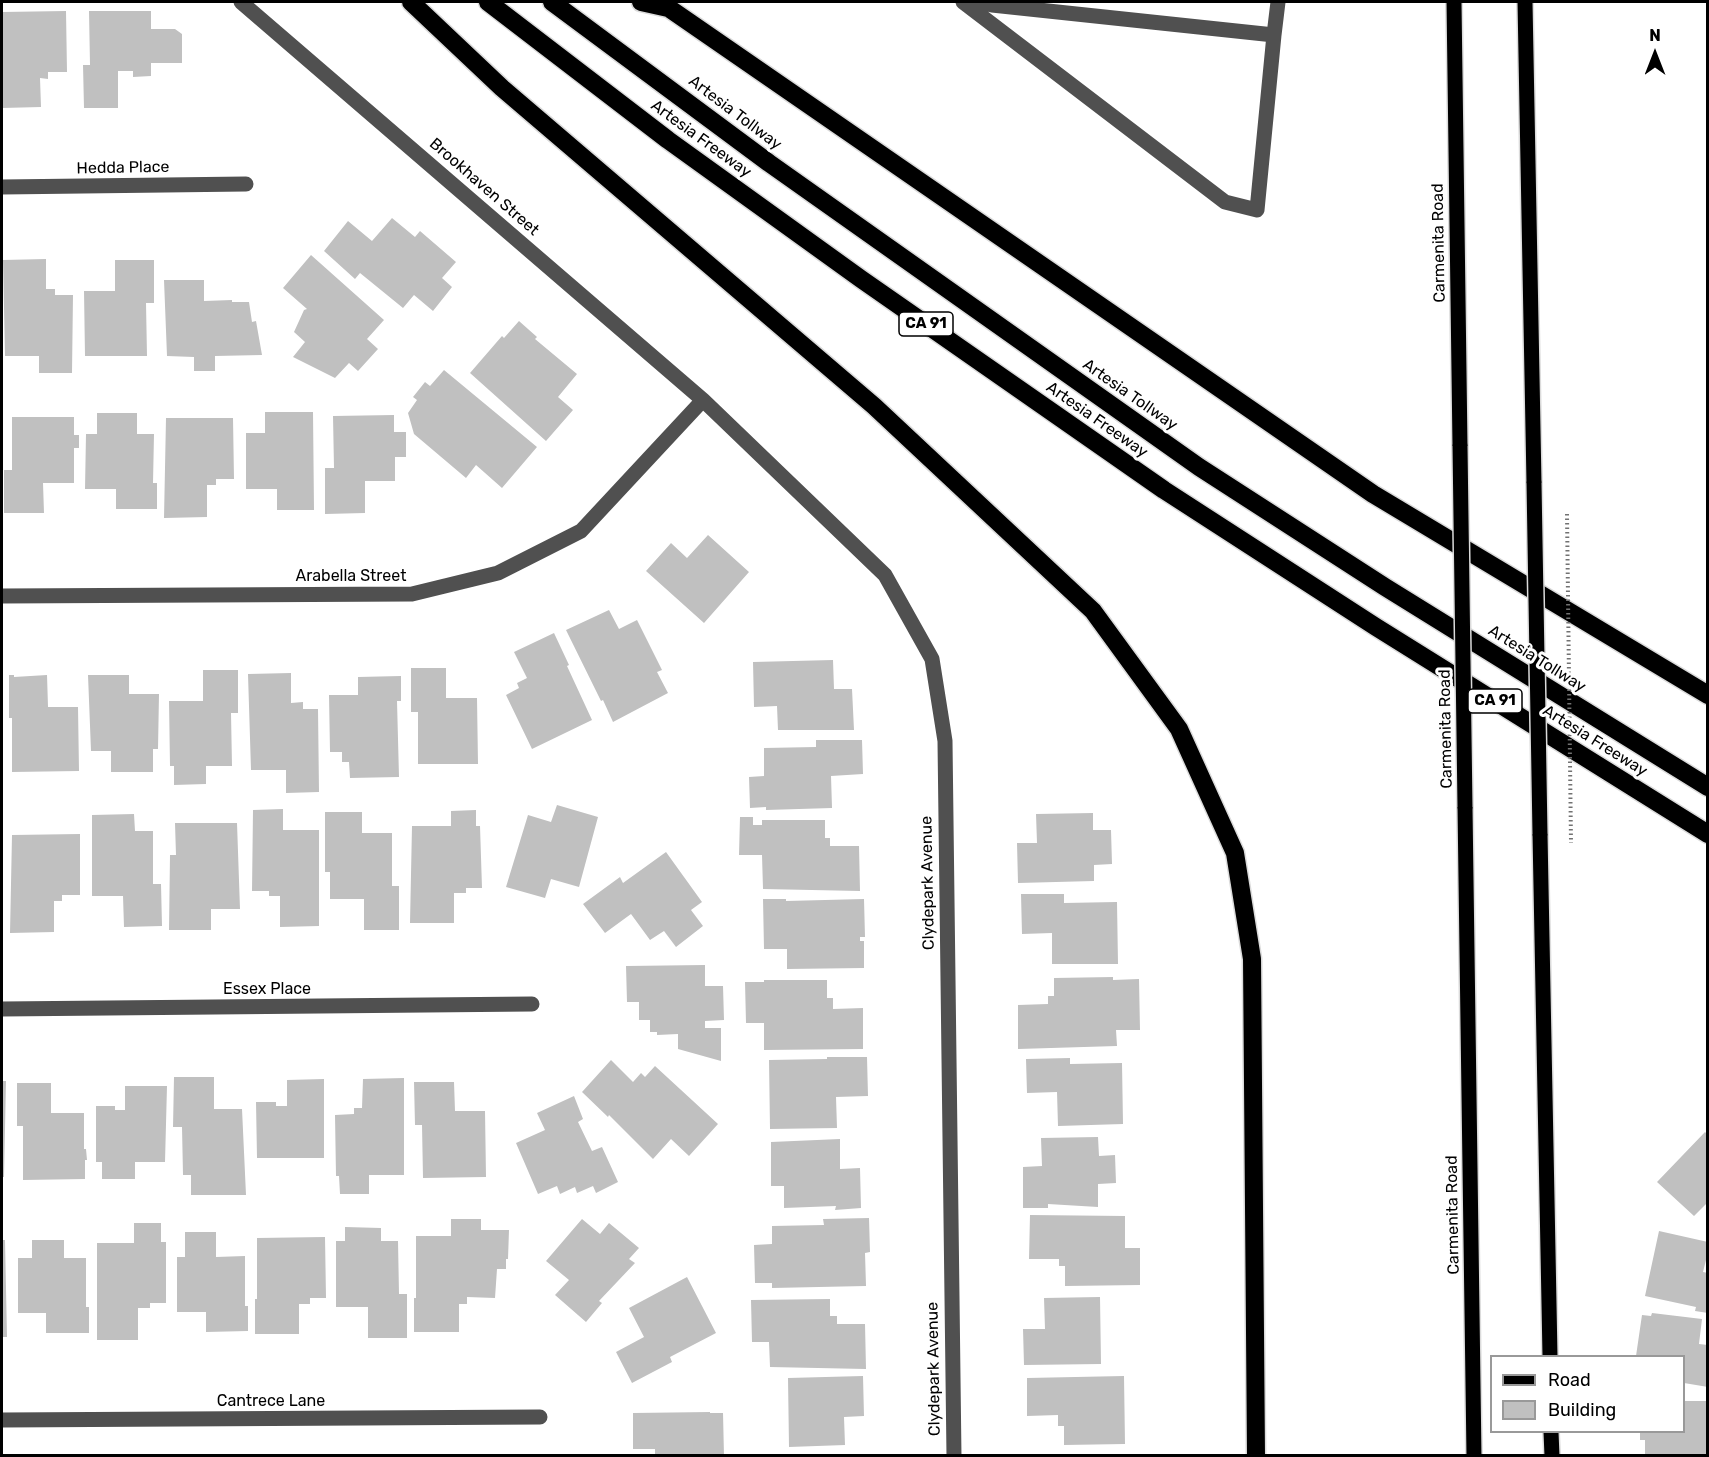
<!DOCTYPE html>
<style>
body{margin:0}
#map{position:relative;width:1709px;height:1457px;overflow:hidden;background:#fff;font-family:Rubik,sans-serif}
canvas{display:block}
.frame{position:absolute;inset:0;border:3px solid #000;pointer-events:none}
.legend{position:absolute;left:1490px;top:1355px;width:195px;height:78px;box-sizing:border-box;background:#fff;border:2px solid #999;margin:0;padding:8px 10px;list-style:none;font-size:18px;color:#000}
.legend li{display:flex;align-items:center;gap:12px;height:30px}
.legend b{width:30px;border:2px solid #999}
.north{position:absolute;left:1625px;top:24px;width:60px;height:60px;-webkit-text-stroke:4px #fff;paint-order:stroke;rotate:0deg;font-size:16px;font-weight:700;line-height:24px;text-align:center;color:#000}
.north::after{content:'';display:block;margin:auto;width:21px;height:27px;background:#000;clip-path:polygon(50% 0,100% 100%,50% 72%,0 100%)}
</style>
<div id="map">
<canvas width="1709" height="1457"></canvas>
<div class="frame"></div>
<ul class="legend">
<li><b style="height:8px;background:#000"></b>Road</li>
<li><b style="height:16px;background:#c0c0c0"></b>Building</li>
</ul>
<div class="north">N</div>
</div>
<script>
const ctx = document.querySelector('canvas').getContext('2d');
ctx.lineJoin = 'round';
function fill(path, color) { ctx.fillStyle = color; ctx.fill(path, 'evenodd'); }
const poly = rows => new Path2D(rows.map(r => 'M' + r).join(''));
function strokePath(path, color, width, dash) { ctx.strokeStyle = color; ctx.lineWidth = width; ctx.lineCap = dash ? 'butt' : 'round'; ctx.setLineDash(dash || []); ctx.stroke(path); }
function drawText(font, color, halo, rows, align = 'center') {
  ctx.font = font + ' Rubik,sans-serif'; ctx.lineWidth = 6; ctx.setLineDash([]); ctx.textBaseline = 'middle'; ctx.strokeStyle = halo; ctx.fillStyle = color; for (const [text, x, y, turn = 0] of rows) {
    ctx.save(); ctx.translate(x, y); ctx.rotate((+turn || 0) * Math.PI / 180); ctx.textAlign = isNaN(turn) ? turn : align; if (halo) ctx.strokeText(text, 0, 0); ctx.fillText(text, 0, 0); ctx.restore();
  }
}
fill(poly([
 [66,11,67,72,48,72,48,79,40,78,41,107,2,108,2,12],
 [89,11,151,11,151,29,175,29,182,34,182,63,151,63,151,76,133,77,133,71,118,71,118,108,84,108,83,65,90,65],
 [392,218,415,237,420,231,456,262,442,278,452,287,433,311,414,295,403,308,360,273,355,279,324,251,348,221,372,241],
 [311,255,384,320,367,339,378,349,358,371,349,363,335,378,293,357,305,342,294,332,304,310,307,309,283,288],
 [46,259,46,289,55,289,55,295,73,295,72,373,39,373,39,356,5,356,3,260],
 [115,260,154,260,154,303,146,303,147,356,85,356,84,291,115,291],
 [164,280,204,280,204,301,232,300,232,302,249,302,252,322,256,321,262,355,215,356,215,371,194,371,194,357,167,356],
 [519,321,537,337,535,339,577,374,558,397,573,410,546,441,470,373,502,336,504,338],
 [444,370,537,447,502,488,476,465,466,478,414,434,408,413,417,400,413,397,425,382,430,386],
 [265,412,313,412,314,510,277,510,277,489,246,489,246,433,265,433],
 [97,413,137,413,137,434,154,434,153,483,157,483,157,509,116,509,116,489,85,489,86,434,97,434],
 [394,415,394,432,406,432,406,457,395,457,395,481,365,481,365,513,325,514,325,468,334,468,333,416],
 [12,417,74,417,74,435,79,435,79,448,74,448,74,483,43,483,44,513,4,513,4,470,12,470],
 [166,418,233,418,234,479,216,479,216,485,207,485,207,517,164,518],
 [708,535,749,572,704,623,646,571,671,543,687,558],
 [609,610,619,629,637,620,662,670,657,672,668,693,613,722,603,700,601,701,566,630],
 [554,633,569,665,567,666,592,720,532,749,506,695,519,688,517,683,527,678,514,652],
 [833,660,834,689,852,689,854,730,778,730,777,706,754,707,753,662],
 [411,668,446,668,446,698,477,698,478,764,418,764,418,712,411,712],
 [203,670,238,670,238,713,231,713,232,766,206,766,206,784,174,785,174,766,170,766,169,701,203,701],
 [291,673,291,703,303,702,303,709,318,709,319,792,286,793,286,770,251,770,248,674],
 [9,675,14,675,14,677,47,675,48,707,78,707,79,771,12,772,12,718,9,718],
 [88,675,129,675,129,694,159,694,158,749,153,749,153,772,111,772,111,751,91,751],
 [401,676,401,701,397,701,399,777,350,778,349,762,342,762,342,752,330,752,329,695,358,695,358,677],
 [816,740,862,740,863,774,831,776,832,808,766,810,766,807,750,808,749,777,764,776,764,748,816,747],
 [557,805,598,817,579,887,551,879,545,898,506,887,528,815,551,822],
 [283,809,283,830,319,830,319,926,280,927,280,896,269,896,269,891,252,891,253,810],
 [476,810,476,826,480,826,482,888,466,888,466,893,454,893,454,923,410,923,412,826,451,826,451,811],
 [325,812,362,812,362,833,392,833,392,886,399,886,399,930,364,930,364,899,330,899,330,872,325,872],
 [1093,813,1093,830,1111,830,1112,864,1094,865,1094,881,1018,883,1017,843,1037,843,1036,814],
 [134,814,135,831,153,831,153,884,161,884,162,926,124,927,123,896,92,896,92,815],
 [740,817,753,817,753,825,762,825,762,820,825,820,825,838,830,838,830,846,859,846,860,891,763,889,762,855,739,855],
 [175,823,237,823,240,909,211,909,211,930,169,930,170,855,176,855],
 [80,834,80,895,62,895,62,901,54,901,54,932,10,933,12,835],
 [666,852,702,902,691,910,703,926,676,947,664,931,650,940,631,914,605,933,583,904,620,877,623,883],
 [1021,894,1064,894,1064,903,1117,902,1118,964,1052,964,1052,933,1022,934],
 [763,899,786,899,786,901,864,899,865,937,860,937,860,941,864,941,864,968,787,969,787,949,764,949],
 [705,965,705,986,723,986,724,1020,705,1021,705,1028,721,1028,721,1061,678,1049,678,1034,657,1035,657,1032,650,1032,650,1020,639,1020,639,1002,627,1002,626,966],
 [1113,977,1113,980,1139,979,1140,1030,1116,1030,1117,1046,1018,1049,1018,1005,1048,1004,1048,996,1054,996,1054,978],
 [764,980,827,980,827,998,833,998,833,1009,863,1008,863,1049,764,1050,764,1023,746,1023,745,982,764,982],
 [827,1057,867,1057,868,1096,836,1097,837,1128,770,1129,769,1060,827,1059],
 [1070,1058,1070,1064,1122,1063,1123,1124,1058,1126,1057,1092,1027,1093,1026,1059],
 [611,1060,633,1082,641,1073,645,1077,655,1066,718,1124,689,1156,671,1139,653,1159,609,1115,608,1117,582,1092],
 [174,1077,214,1077,214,1109,242,1109,246,1195,191,1195,191,1175,183,1175,182,1127,173,1127],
 [404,1078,404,1175,369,1175,369,1194,340,1194,339,1176,336,1176,335,1115,354,1114,354,1108,362,1108,363,1079],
 [324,1079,324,1158,257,1158,256,1102,276,1102,276,1106,287,1106,287,1080],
 [2,1081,6,1081,4,1177,2,1177],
 [414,1082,454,1082,455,1111,485,1111,486,1177,423,1178,422,1125,415,1125],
 [17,1083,51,1083,51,1113,84,1113,84,1149,86,1149,87,1160,85,1160,85,1179,23,1180,23,1126,17,1126],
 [125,1086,167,1086,165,1162,135,1162,135,1179,102,1179,102,1162,96,1162,96,1106,115,1106,115,1110,125,1110],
 [574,1096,583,1119,578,1122,592,1151,602,1147,618,1182,596,1193,593,1186,577,1193,575,1187,560,1194,557,1186,538,1194,516,1143,545,1130,537,1113],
 [1705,1132,1708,1135,1708,1202,1694,1216,1657,1182],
 [1098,1137,1099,1156,1115,1155,1116,1183,1098,1184,1098,1207,1048,1204,1048,1208,1023,1208,1023,1167,1042,1166,1041,1138],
 [840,1139,840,1169,860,1168,861,1208,835,1210,836,1206,784,1208,784,1186,771,1186,771,1142],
 [1030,1215,1125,1216,1125,1248,1140,1248,1140,1285,1065,1286,1065,1266,1059,1266,1059,1259,1029,1259],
 [869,1218,870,1252,865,1253,866,1286,772,1288,772,1283,755,1283,754,1245,772,1244,772,1226,824,1225,823,1219],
 [451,1219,481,1219,481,1230,509,1230,508,1259,506,1259,506,1269,497,1269,495,1298,467,1297,467,1304,459,1304,459,1332,414,1332,414,1298,416,1298,416,1236,451,1236],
 [582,1219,600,1234,609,1223,639,1248,629,1259,635,1263,599,1301,602,1303,586,1322,555,1295,569,1280,546,1261],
 [134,1223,161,1223,161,1242,166,1242,166,1303,150,1303,150,1308,138,1308,138,1340,97,1340,97,1243,134,1243],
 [345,1227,381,1228,381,1241,398,1241,399,1294,407,1294,407,1338,368,1338,368,1307,336,1307,336,1241,345,1241],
 [1659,1231,1708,1242,1708,1252,1703,1272,1708,1273,1708,1313,1695,1311,1696,1307,1645,1296],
 [185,1232,216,1232,216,1257,245,1256,245,1306,248,1306,248,1331,206,1332,206,1312,177,1312,177,1257,185,1257],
 [325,1237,326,1298,310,1298,310,1304,299,1304,299,1334,255,1334,255,1299,257,1299,257,1238],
 [2,1240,5,1240,7,1337,2,1337],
 [32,1240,64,1240,64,1258,86,1258,86,1307,89,1307,89,1333,46,1333,46,1313,18,1313,18,1258,32,1258],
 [687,1277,716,1333,670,1357,672,1362,632,1383,616,1352,644,1337,629,1308],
 [1100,1297,1101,1364,1024,1365,1023,1329,1045,1329,1044,1298],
 [830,1299,830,1316,837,1316,837,1324,865,1324,866,1369,770,1367,769,1342,752,1342,751,1300],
 [1652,1313,1702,1319,1699,1344,1708,1345,1708,1387,1684,1383,1684,1356,1636,1356,1642,1315,1651,1316],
 [863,1376,864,1416,844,1417,845,1445,789,1447,788,1378],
 [1124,1376,1125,1444,1064,1445,1064,1426,1058,1426,1058,1415,1027,1416,1027,1378],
 [1684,1401,1708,1401,1708,1456,1645,1456,1645,1440,1640,1440,1640,1432,1684,1432],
 [710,1412,710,1413,723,1413,724,1456,655,1456,655,1449,633,1449,633,1413]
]), '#c0c0c0');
const major = poly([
 [1454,2,1460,446],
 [1525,2,1534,483],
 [1465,807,1474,1456],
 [1540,834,1550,1356],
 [1551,1432,1552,1456]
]);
const highway = poly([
 [411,2,502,88,874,406,1093,611,1179,729,1235,853,1252,959,1256,1456],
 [488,2,668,140,861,279,1164,490,1376,627,1708,834],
 [552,2,769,163,1199,467,1385,587,1708,787],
 [641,2,668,8],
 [660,2,1373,494,1708,695]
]);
strokePath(major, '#dbdbdb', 18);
strokePath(highway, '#dbdbdb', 21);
strokePath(poly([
 [241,2,703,400,885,575,932,659,945,741,954,1456],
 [963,2,1225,202,1257,210,1274,35],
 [979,2,992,5,1274,35,1278,2],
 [2,187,246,184],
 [2,596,412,594,498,573,581,531,703,400],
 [2,1009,532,1004],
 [2,1420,540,1417]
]), '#505050', 15);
strokePath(major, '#000', 15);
strokePath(highway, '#000', 18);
const majorBridge = poly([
 [1460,446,1465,807],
 [1534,483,1540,834]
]);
strokePath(majorBridge, '#dbdbdb', 18, []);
strokePath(poly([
 [1567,514,1571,843]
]), '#727272', 4, [1.5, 3]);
strokePath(majorBridge, '#000', 15);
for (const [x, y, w] of [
 [926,324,54],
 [1495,701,54]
]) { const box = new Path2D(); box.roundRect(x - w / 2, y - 12, w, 24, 4.5); ctx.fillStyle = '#fff'; ctx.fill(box); strokePath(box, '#000', 1.5); }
drawText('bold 15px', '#000', null, [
 ["CA 91",926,324],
 ["CA 91",1495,701]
]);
drawText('16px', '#000', '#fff', [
 ["Artesia Tollway",735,113,37],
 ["Artesia Freeway",701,139,36],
 ["Hedda Place",123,168,-1],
 ["Brookhaven Street",484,187,41],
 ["Carmenita Road",1439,243,-91],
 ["Artesia Tollway",1130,395,35],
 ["Artesia Freeway",1097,420,35],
 ["Arabella Street",351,576],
 ["Artesia Tollway",1537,659,32],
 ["Carmenita Road",1446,729,-91],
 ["Artesia Freeway",1595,741,32],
 ["Clydepark Avenue",928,883,-91],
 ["Essex Place",267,989],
 ["Carmenita Road",1453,1215,-91],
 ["Clydepark Avenue",934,1369,-91],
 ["Cantrece Lane",271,1401]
]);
</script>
